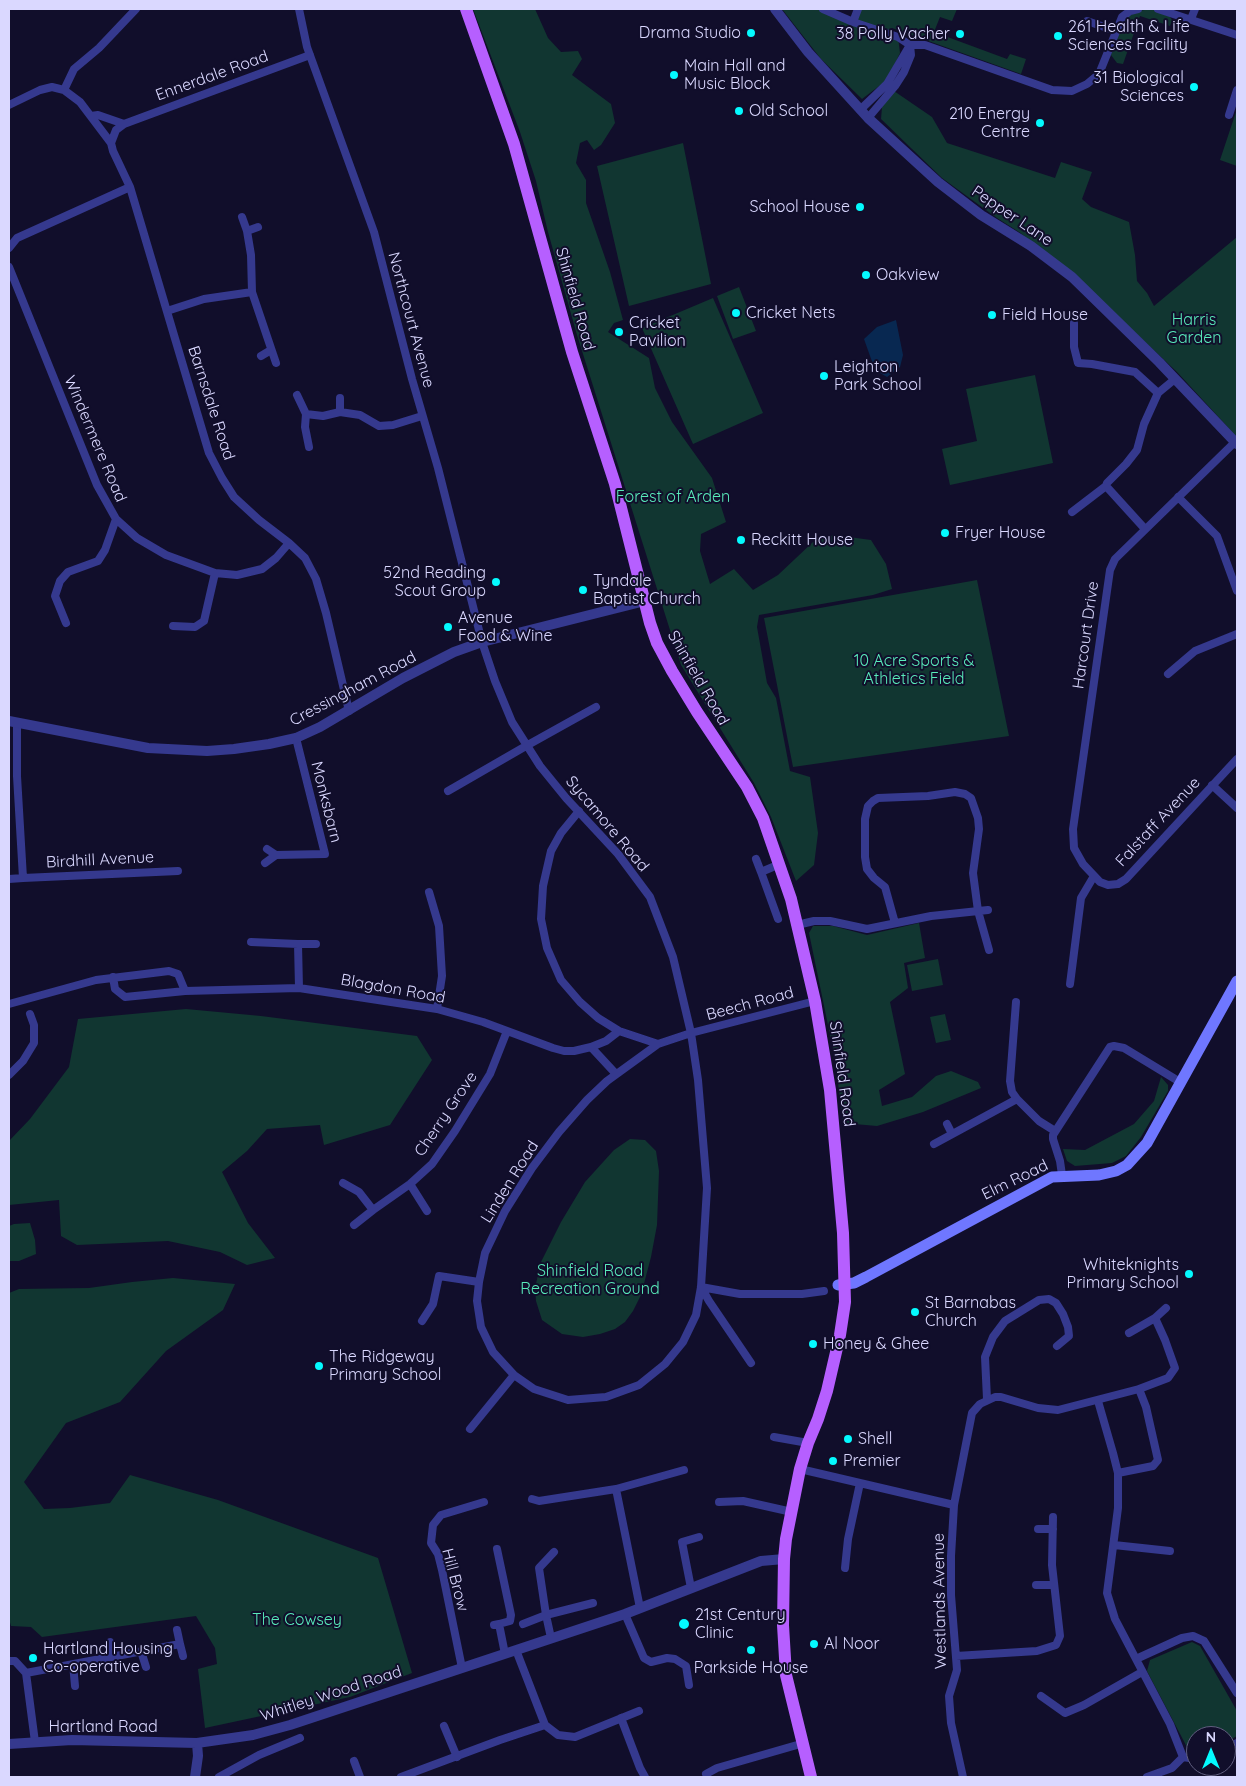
<!DOCTYPE html>
<style>
body{margin:0}
#map{position:relative;width:1246px;height:1786px;overflow:hidden;background:#110e2b;font-family:Quicksand,sans-serif}
canvas{display:block}
.frame{position:absolute;inset:0;border:10px solid #dad8ff;pointer-events:none}
.north{position:absolute;left:1186px;top:1726px;width:50px;height:50px;box-sizing:border-box;background:#110e2b;border:1px solid #615f80;border-radius:50%;rotate:0deg;font-size:14px;font-weight:700;line-height:20px;text-align:center;color:#dad8ff}
.north::after{content:'';display:block;margin:auto;width:18px;height:22px;background:#04faff;clip-path:polygon(50% 0,100% 100%,50% 72%,0 100%)}
</style>
<div id="map">
<canvas width="1246" height="1786"></canvas>
<div class="frame"></div>
<div class="north">N</div>
</div>
<script>
const ctx = document.querySelector('canvas').getContext('2d');
ctx.lineJoin = 'round';
function fill(path, color) { ctx.fillStyle = color; ctx.fill(path, 'evenodd'); }
const poly = rows => new Path2D(rows.map(r => 'M' + r).join(''));
function strokePath(path, color, width, dash) { ctx.strokeStyle = color; ctx.lineWidth = width; ctx.lineCap = dash ? 'butt' : 'round'; ctx.setLineDash(dash || []); ctx.stroke(path); }
function drawText(font, color, halo, rows, align = 'center') {
  ctx.font = font + ' Quicksand,sans-serif'; ctx.lineWidth = 4; ctx.setLineDash([]); ctx.textBaseline = 'middle'; ctx.strokeStyle = halo; ctx.fillStyle = color; for (const [text, x, y, turn = 0] of rows) {
    ctx.save(); ctx.translate(x, y); ctx.rotate((+turn || 0) * Math.PI / 180); ctx.textAlign = isNaN(turn) ? turn : align; if (halo) ctx.strokeText(text, 0, 0); ctx.fillText(text, 0, 0); ctx.restore();
  }
}
fill(poly([
 [473,9,535,9,548,38,561,52,578,51,582,59,572,75,611,104,615,123,601,145,594,150,587,140,580,143,576,163,586,180,586,203,610,272,623,320,614,323,608,332,649,358,655,388,672,422,712,478,726,522,701,534,700,551,710,584,734,569,753,590,778,575,813,542,834,535,871,540,886,564,892,589,873,595,759,615,757,627,767,683,776,698,790,771,810,777,818,833,814,865,796,881,771,817,754,783,681,665,577,335,548,232,536,181,520,132],
 [782,9,823,9,853,22,858,9,957,9,952,21,940,17,934,32,1007,59,1010,54,1026,59,1021,74,892,28,890,34,898,37,900,53,887,80,862,99,821,59],
 [1151,9,1168,14,1172,20,1170,26,1140,16,1123,64,1117,63,1111,55,1113,46,1119,29,1127,17,1138,11],
 [894,91,932,117,947,143,1055,178,1061,162,1092,172,1082,199,1091,207,1129,222,1135,255,1137,281,1147,293,1154,306,1237,237,1237,437,1177,372,1072,273,1019,232,997,218,942,178,881,119,882,107],
 [1237,109,1237,166,1220,160],
 [683,143,711,284,629,306,597,166],
 [739,287,756,331,733,339,717,296],
 [713,298,763,413,693,444,642,328],
 [1035,375,1053,463,950,485,942,449,977,441,966,389],
 [977,580,1009,736,793,767,764,618],
 [919,923,925,958,904,963,908,988,890,1002,905,1074,879,1090,882,1106,912,1097,936,1076,951,1071,978,1082,981,1088,923,1112,877,1126,843,1123,835,1059,809,933,813,926,833,926,867,935],
 [938,959,943,985,912,991,907,965],
 [186,1009,261,1016,417,1036,432,1060,390,1125,324,1145,320,1125,267,1129,247,1151,222,1172,248,1223,275,1258,247,1265,220,1252,168,1241,77,1245,61,1236,59,1200,9,1205,9,1141,30,1119,69,1067,78,1019],
 [945,1014,951,1040,936,1043,930,1017],
 [1161,1077,1168,1085,1168,1091,1141,1137,1126,1156,1112,1163,1075,1166,1067,1161,1063,1149,1085,1150,1134,1124,1154,1101],
 [630,1139,645,1140,656,1151,659,1171,657,1225,651,1257,641,1295,633,1311,625,1322,615,1329,600,1334,583,1337,562,1334,542,1320,536,1301,535,1288,541,1262,561,1222,585,1182,614,1150],
 [30,1223,35,1240,36,1254,19,1261,9,1261,9,1226,14,1224],
 [173,1278,235,1284,223,1310,166,1351,120,1402,66,1423,24,1482,44,1509,70,1508,110,1503,130,1475,218,1500,378,1558,412,1673,350,1697,205,1728,198,1669,217,1664,215,1648,196,1616,42,1637,31,1627,11,1626,9,1619,9,1293,19,1289,89,1288,132,1282],
 [1192,1642,1200,1646,1237,1711,1237,1736,1226,1742,1226,1736,1196,1736,1196,1753,1189,1751,1147,1671,1150,1660]
]), '#113631');
fill(poly([
 [896,320,903,355,900,367,887,377,875,370,864,339,877,327]
]), '#082851');
strokePath(poly([
 [299,9,307,47,374,232,412,379,438,468,482,642,495,681,512,722,540,766,566,798,618,854,650,897,673,957,691,1033,698,1080,707,1188,701,1287,696,1315,683,1342,665,1364,639,1385,606,1397,568,1400,534,1389,514,1375,493,1352,481,1327,477,1301,479,1282,485,1253,505,1211,532,1168,559,1132,587,1100,607,1081,658,1044,691,1033,815,1001],
 [823,9,853,22,898,37,910,45],
 [1158,9,1237,35],
 [1191,19,1195,9],
 [1087,21,1116,31],
 [853,22,858,9],
 [910,45,925,45,1052,90,1072,91,1087,84,1099,74,1122,17,1130,11,1138,9],
 [64,90,74,69,99,48,136,9],
 [9,105,40,90,52,87,64,90,80,102,111,143,113,151,130,187,209,453,222,478,234,497,259,520,289,543,305,558,316,579,326,613,349,711],
 [860,110,887,84,910,45],
 [1229,115,1237,90],
 [91,116,98,115,124,124],
 [868,118,895,86,904,72,911,55,910,45],
 [111,143,116,130,124,124,310,55],
 [242,217,247,231,251,255,252,292,276,363],
 [247,231,258,227],
 [9,248,17,238,130,187],
 [9,267,97,485,116,519,137,538,166,555,215,573,237,575,262,569,276,558,289,543],
 [167,311,204,299,252,292],
 [1074,323,1074,347,1078,363,1092,364,1135,372,1158,393],
 [261,356,271,350],
 [297,395,306,414,323,416,340,412,360,415,379,426,393,425,422,416],
 [340,398,340,412],
 [306,414,305,427,309,447],
 [1235,442,1115,559,1110,570,1073,829,1074,848,1083,864,1100,882,1108,885,1118,884,1126,879,1237,759],
 [1178,497,1217,536,1237,591],
 [1072,512,1106,486],
 [1145,529,1106,486,1107,483,1126,464,1137,450,1144,424,1158,393,1175,379],
 [66,623,55,596,60,581,68,572,98,561,105,550,116,519],
 [173,626,195,627,204,621,215,573],
 [1168,674,1195,651,1237,634],
 [17,723,17,776,23,878,178,871],
 [1212,785,1237,808],
 [448,791,526,746,596,707],
 [579,811,561,833,551,851,543,886,541,919,547,948,561,980,580,1002,598,1018,619,1031,658,1044],
 [267,849,276,855,325,854,296,738],
 [756,859,761,872,780,864],
 [265,863,276,855],
 [761,872,778,919],
 [9,879,23,878],
 [429,892,439,926,442,976,437,1009],
 [895,923,885,887,874,878,867,869,865,857,865,819,868,806,873,801,878,798,928,796,955,792,965,794,971,798,978,818,979,829,973,873,978,911,989,950],
 [797,925,814,921,830,921,867,929,931,916,988,910],
 [251,942,298,944],
 [113,977,115,989,125,997,185,991],
 [1070,984,1081,898,1094,876],
 [299,988,298,944,316,944],
 [1016,1002,1010,1081,1012,1092,1017,1099,1039,1121,1055,1131],
 [9,1004,96,980,169,971,178,974,185,991,299,988,437,1009,483,1022,553,1048,564,1051,574,1051,591,1047,606,1041,619,1031],
 [591,1047,616,1074],
 [9,1075,23,1061,34,1043,34,1025,30,1014],
 [947,1124,952,1134],
 [934,1144,1017,1099],
 [1062,1175,1060,1161,1053,1139,1053,1135,1110,1047,1114,1046,1124,1048,1180,1082],
 [343,1183,359,1192,373,1210,410,1184,432,1164,455,1131,490,1074,507,1031],
 [410,1184,427,1211],
 [354,1225,373,1210],
 [701,1287,740,1294,802,1294,824,1291],
 [701,1287,709,1301,751,1363],
 [1155,1318,1166,1308],
 [422,1321,433,1304,439,1276,479,1282],
 [1129,1333,1155,1318,1165,1340,1175,1368,1168,1378,1139,1389],
 [987,1399,985,1357,993,1337,1005,1321,1039,1300,1049,1299,1056,1303,1063,1314,1068,1327,1069,1336,1057,1346],
 [1098,1401,1113,1453,1118,1473,1118,1508,1107,1593,1115,1619,1170,1724,1183,1757],
 [470,1429,514,1375],
 [774,1437,808,1443],
 [800,1469,954,1505],
 [616,1489,684,1470],
 [532,1499,539,1501,616,1489,640,1608],
 [719,1502,743,1501,792,1512],
 [1038,1529,1053,1529],
 [1114,1545,1170,1551],
 [497,1549,511,1615,510,1621,499,1624],
 [845,1568,848,1539,860,1483],
 [1036,1585,1054,1585],
 [691,1588,682,1542,699,1537],
 [625,1614,644,1658,651,1662,667,1658,675,1659,686,1666,689,1685],
 [523,1624,546,1615,593,1603],
 [494,1625,499,1624,505,1654],
 [177,1630,180,1644],
 [551,1638,546,1615,539,1568,554,1552],
 [110,1642,114,1656],
 [516,1650,545,1725,558,1735,575,1737,639,1711],
 [141,1651,146,1667],
 [956,1656,1037,1651,1056,1645,1060,1636,1052,1565,1053,1517],
 [1136,1659,1182,1638,1193,1636,1204,1641,1237,1693],
 [9,1661,15,1661,26,1673,180,1644,183,1656],
 [73,1664,75,1686],
 [462,1668,442,1570,438,1554,431,1543,433,1525,441,1515,484,1502],
 [26,1673,35,1742],
 [1041,1696,1065,1713,1084,1705,1142,1672],
 [621,1718,640,1768,645,1777],
 [444,1726,457,1757],
 [1226,1749,1237,1743],
 [1183,1757,1196,1759],
 [354,1761,360,1777],
 [706,1774,717,1768,804,1743],
 [219,1777,259,1755,300,1738],
 [401,1777,500,1740,545,1725],
 [963,1777,951,1723,949,1696,957,1670,951,1595,951,1556,954,1505,972,1413,980,1404,995,1397,1001,1397,1038,1408,1058,1410,1139,1389,1146,1407,1158,1460,1153,1466,1118,1473],
 [1147,1777,1172,1768,1183,1757]
]), '#35398e', 8);
strokePath(poly([
 [775,9,808,52,868,118,938,182,981,215,1031,246,1072,277,1159,362,1237,444],
 [9,721,148,748,207,751,234,749,269,744,296,738,320,727,403,678,454,652,482,642,645,601],
 [9,1744,72,1740,197,1743,253,1735,290,1725,625,1614,761,1561,784,1559],
 [195,1777,198,1756,197,1743]
]), '#35398e', 10);
strokePath(poly([
 [838,1285,854,1283,866,1277,1052,1177,1099,1175,1116,1171,1127,1165,1147,1143,1237,981]
]), '#6f77ff', 11);
strokePath(poly([
 [466,9,514,144,572,352,615,484,650,623,657,643,672,671,697,712,747,787,763,818,791,899,815,1001,830,1090,843,1233,845,1302,840,1335,827,1391,818,1419,808,1443,800,1469,786,1539,784,1559,783,1625,786,1675,811,1777]
]), '#b65fff', 12);
for (const [x, y, r, color] of [
 [751,33,5,"#04faff"],
 [960,34,5,"#04faff"],
 [1058,36,5,"#04faff"],
 [674,75,5,"#04faff"],
 [1194,87,5,"#04faff"],
 [739,111,5,"#04faff"],
 [1040,123,5,"#04faff"],
 [860,207,5,"#04faff"],
 [866,275,5,"#04faff"],
 [736,313,5,"#04faff"],
 [992,315,5,"#04faff"],
 [619,332,5,"#04faff"],
 [824,376,5,"#04faff"],
 [945,533,5,"#04faff"],
 [741,540,5,"#04faff"],
 [496,582,5,"#04faff"],
 [583,590,5,"#04faff"],
 [448,627,5,"#04faff"],
 [1189,1274,5,"#04faff"],
 [915,1312,5,"#04faff"],
 [813,1344,5,"#04faff"],
 [319,1366,5,"#04faff"],
 [848,1439,5,"#04faff"],
 [833,1461,5,"#04faff"],
 [684,1624,6,"#04faff"],
 [814,1644,5,"#04faff"],
 [751,1650,5,"#04faff"],
 [33,1658,5,"#04faff"]
]) { const dot = new Path2D(); dot.arc(x, y, r, 0, 2 * Math.PI); ctx.fillStyle = color; ctx.fill(dot); strokePath(dot, '#110e2b', 2); }
drawText('16px', '#dad8ff', '#110e2b', [
 ["261 Health & Life",1068,27],
 ["Sciences Facility",1068,45],
 ["Drama Studio",741,33,"right"],
 ["38 Polly Vacher",950,34,"right"],
 ["Main Hall and",684,66],
 ["Music Block",684,84],
 ["31 Biological",1184,78,"right"],
 ["Sciences",1184,96,"right"],
 ["Old School",749,111],
 ["210 Energy",1030,114,"right"],
 ["Centre",1030,132,"right"],
 ["School House",850,207,"right"],
 ["Oakview",876,275],
 ["Cricket Nets",746,313],
 ["Field House",1002,315],
 ["Cricket",629,323],
 ["Pavilion",629,341],
 ["Leighton",834,367],
 ["Park School",834,385],
 ["Fryer House",955,533],
 ["Reckitt House",751,540],
 ["52nd Reading",486,573,"right"],
 ["Scout Group",486,591,"right"],
 ["Tyndale",593,581],
 ["Baptist Church",593,599],
 ["Avenue",458,618],
 ["Food & Wine",458,636],
 ["Whiteknights",1179,1265,"right"],
 ["Primary School",1179,1283,"right"],
 ["St Barnabas",925,1303],
 ["Church",925,1321],
 ["Honey & Ghee",823,1344],
 ["The Ridgeway",329,1357],
 ["Primary School",329,1375],
 ["Shell",858,1439],
 ["Premier",843,1461],
 ["21st Century",695,1615],
 ["Clinic",695,1633],
 ["Al Noor",824,1644],
 ["Hartland Housing",43,1649],
 ["Co-operative",43,1667],
 ["Parkside House",751,1668,"center"]
], 'left');
drawText('16px', '#dad8ff', '#110e2b', [
 ["Ennerdale Road",212,76,-20],
 ["Pepper Lane",1012,216,34],
 ["Shinfield Road",575,299,74],
 ["Northcourt Avenue",411,320,75],
 ["Barnsdale Road",211,403,72],
 ["Windermere Road",95,439,67],
 ["Harcourt Drive",1086,635,-82],
 ["Shinfield Road",698,678,60],
 ["Cressingham Road",353,689,-28],
 ["Monksbarn",326,802,76],
 ["Falstaff Avenue",1158,822,-47],
 ["Sycamore Road",607,824,50],
 ["Birdhill Avenue",100,860,-3],
 ["Blagdon Road",393,989,10],
 ["Beech Road",750,1004,-15],
 ["Shinfield Road",842,1074,82],
 ["Cherry Grove",446,1114,-56],
 ["Elm Road",1015,1180,-26],
 ["Linden Road",510,1182,-58],
 ["Hill Brow",455,1580,75],
 ["Westlands Avenue",940,1601,-91],
 ["Whitley Wood Road",331,1694,-18],
 ["Hartland Road",103,1727]
]);
drawText('16px', '#59ebba', '#110e2b', [
 ["Harris",1194,320],
 ["Garden",1194,338],
 ["Forest of Arden",673,497],
 ["10 Acre Sports &",914,661],
 ["Athletics Field",914,679],
 ["Shinfield Road",590,1271],
 ["Recreation Ground",590,1289],
 ["The Cowsey",297,1620]
]);
</script>
